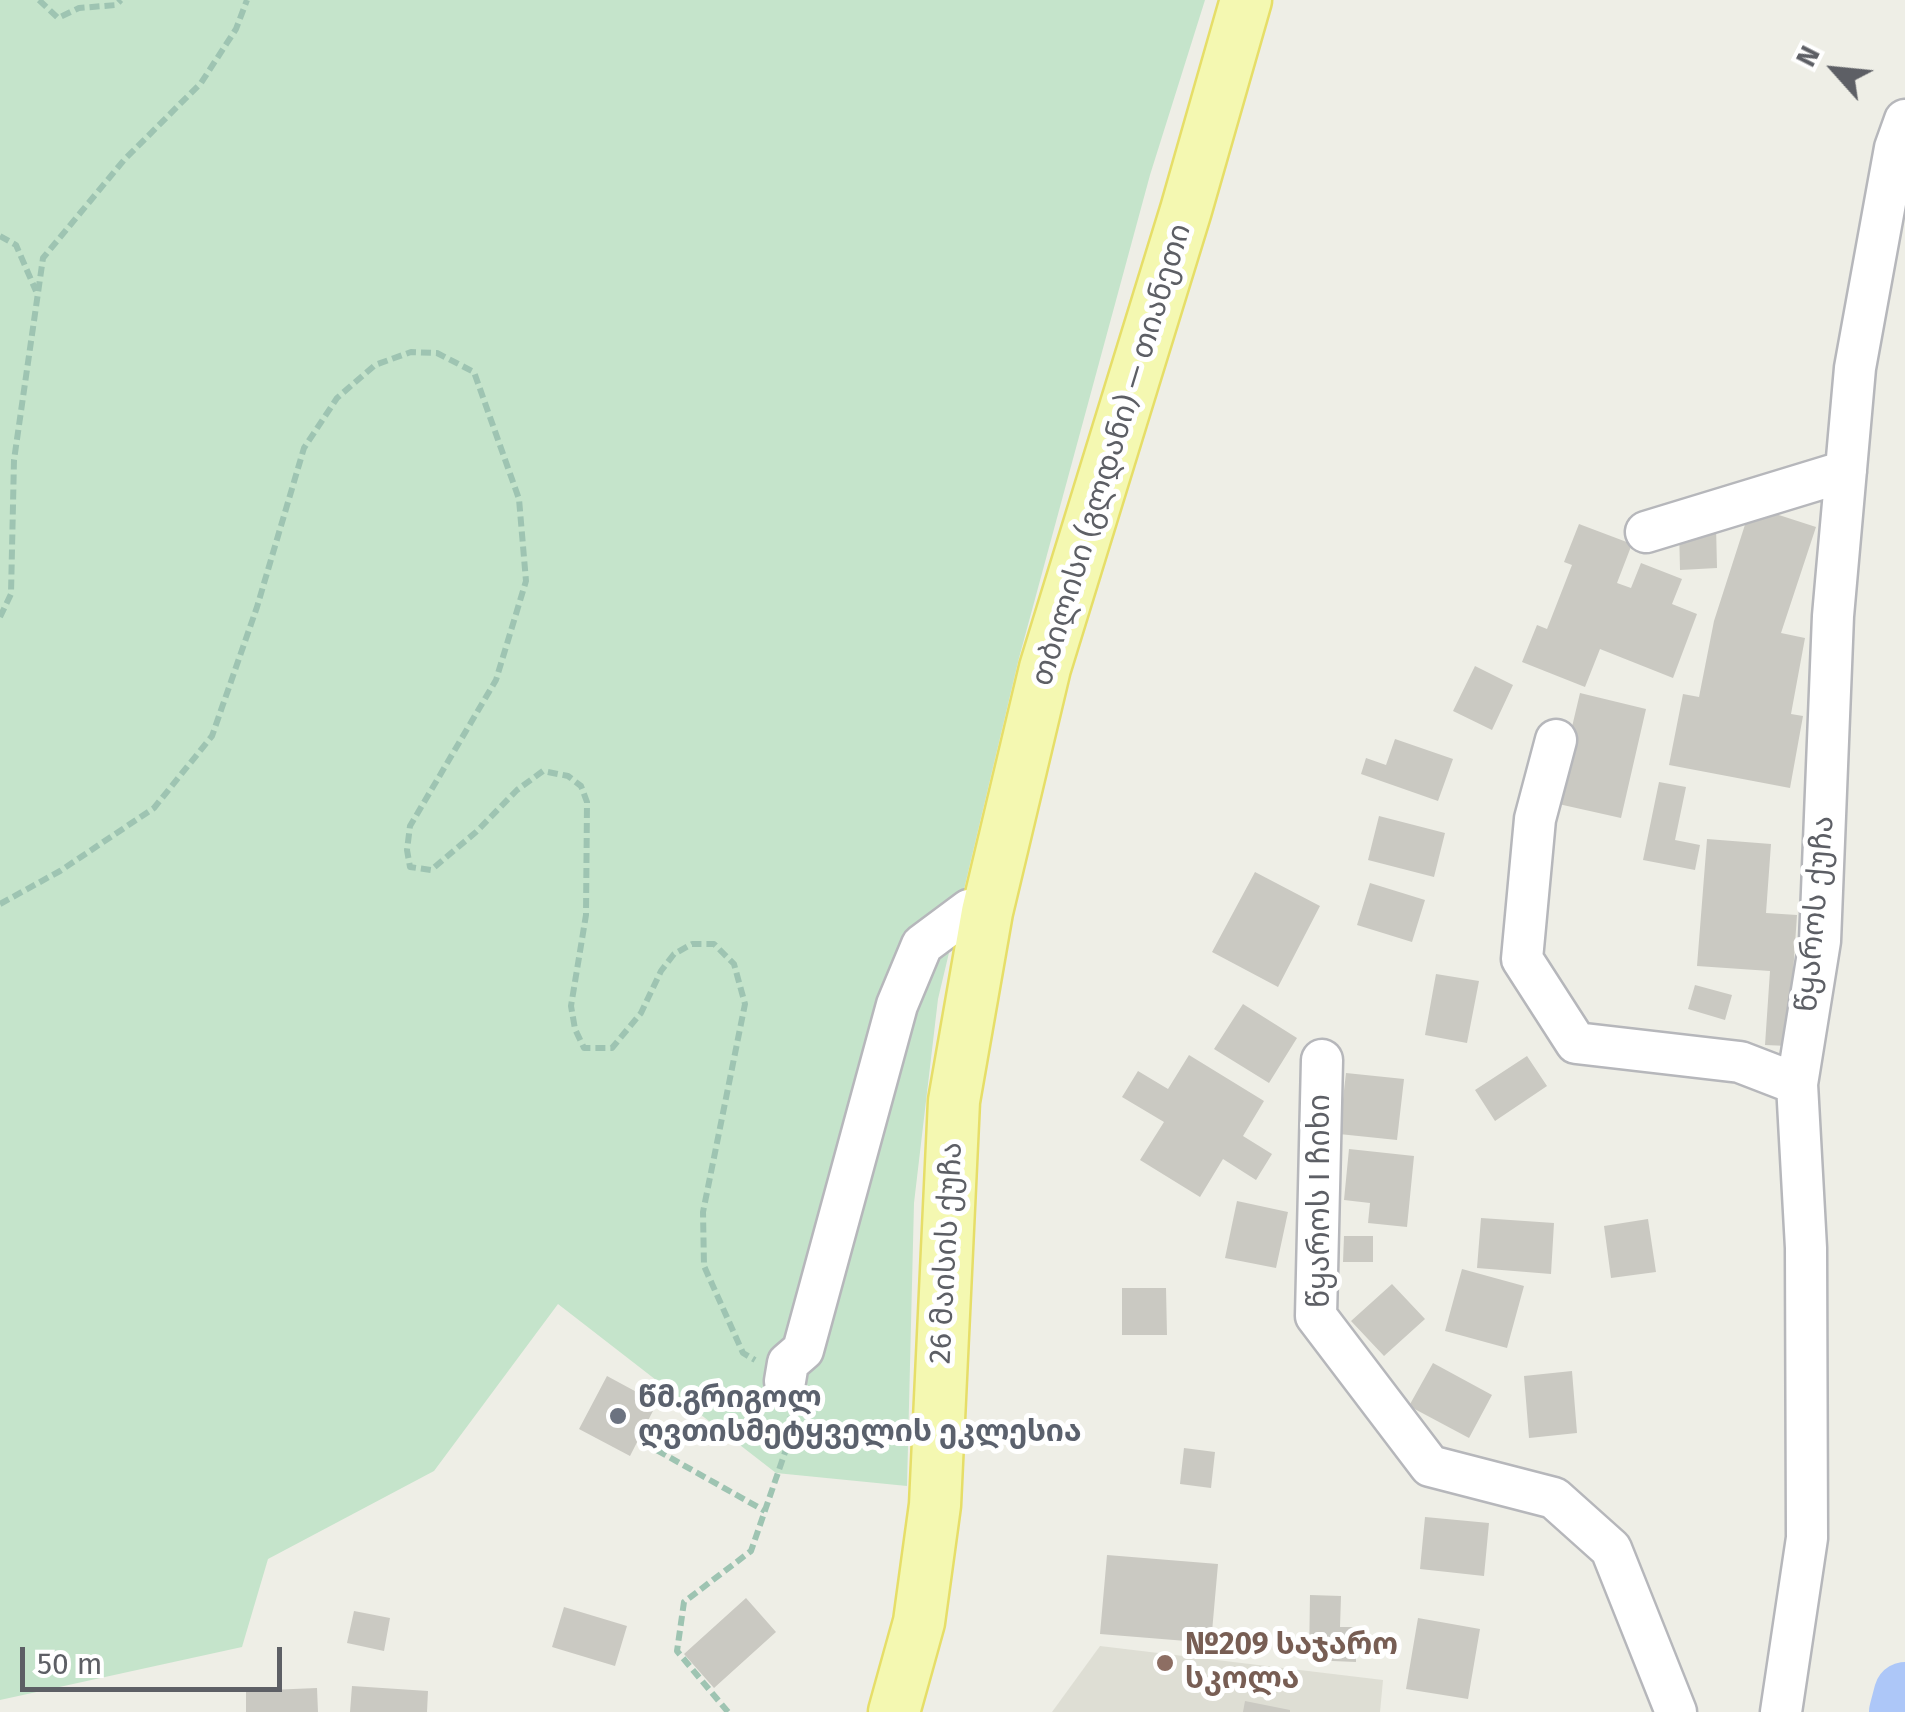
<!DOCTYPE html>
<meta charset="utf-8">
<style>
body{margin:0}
#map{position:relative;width:1905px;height:1712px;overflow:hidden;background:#eeeee6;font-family:"Fira Sans",sans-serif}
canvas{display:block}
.north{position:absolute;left:1785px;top:20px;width:100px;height:100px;-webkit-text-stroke:8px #fff;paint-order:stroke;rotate:297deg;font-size:28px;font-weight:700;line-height:40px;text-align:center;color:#5d5f65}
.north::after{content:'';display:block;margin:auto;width:35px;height:45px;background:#5d5f65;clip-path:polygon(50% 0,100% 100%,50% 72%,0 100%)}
.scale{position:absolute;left:20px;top:1647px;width:262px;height:45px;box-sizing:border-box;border:5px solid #5d5f65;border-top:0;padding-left:12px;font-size:30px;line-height:35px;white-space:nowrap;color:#5d5f65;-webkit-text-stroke:8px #fff;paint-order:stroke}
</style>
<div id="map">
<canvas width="1905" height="1712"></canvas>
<div class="north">N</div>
<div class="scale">50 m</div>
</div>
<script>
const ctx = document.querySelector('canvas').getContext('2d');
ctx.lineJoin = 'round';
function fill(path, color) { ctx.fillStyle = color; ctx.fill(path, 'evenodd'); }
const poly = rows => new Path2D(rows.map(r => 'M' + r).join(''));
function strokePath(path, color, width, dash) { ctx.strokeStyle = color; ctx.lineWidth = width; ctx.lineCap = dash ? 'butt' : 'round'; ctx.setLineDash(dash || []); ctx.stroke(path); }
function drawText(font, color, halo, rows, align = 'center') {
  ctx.font = font + ' "Fira Sans","Noto Sans Georgian",sans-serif'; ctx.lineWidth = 10; ctx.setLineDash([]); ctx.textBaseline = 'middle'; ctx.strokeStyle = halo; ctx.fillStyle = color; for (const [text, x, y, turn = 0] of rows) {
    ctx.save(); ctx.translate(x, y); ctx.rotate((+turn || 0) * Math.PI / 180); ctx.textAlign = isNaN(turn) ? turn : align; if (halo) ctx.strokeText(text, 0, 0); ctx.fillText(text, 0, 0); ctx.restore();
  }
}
fill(poly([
 [1100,1646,1383,1680,1380,1712,1052,1712]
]), '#deded4');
fill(poly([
 [0,0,1205,0,1150,175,1019,658,938,999,914,1203,907,1486,776,1473,558,1304,434,1471,268,1559,242,1647,0,1700]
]), '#c5e4cb');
strokePath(poly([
 [1900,1712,1905,1693]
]), '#adc7f8', 62);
fill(poly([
 [1751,506,1816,527,1781,633,1805,638,1791,714,1803,716,1790,788,1669,765,1683,694,1699,697,1714,621],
 [1579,524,1632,544,1617,583,1631,588,1641,563,1682,579,1672,604,1697,614,1673,678,1600,649,1585,687,1522,662,1537,625,1547,629,1572,565,1564,562],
 [1716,525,1717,568,1680,570,1679,526],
 [1475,666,1513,685,1492,730,1453,711],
 [1580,693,1646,709,1621,818,1554,803],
 [1395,739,1453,759,1438,801,1361,774,1366,758,1386,765],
 [1659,782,1686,787,1675,840,1700,845,1695,870,1643,860],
 [1379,816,1445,833,1434,877,1368,860],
 [1707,839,1771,844,1766,913,1797,915,1788,1046,1765,1045,1770,971,1697,966],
 [1255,872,1320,906,1278,987,1212,952],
 [1370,883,1425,900,1412,942,1357,925],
 [1436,974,1479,981,1467,1043,1425,1035],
 [1695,985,1732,995,1725,1020,1688,1009],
 [1243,1004,1297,1038,1269,1083,1214,1049],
 [1189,1055,1264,1101,1243,1136,1272,1154,1256,1180,1223,1159,1200,1197,1140,1160,1164,1122,1122,1097,1138,1071,1168,1089],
 [1527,1056,1547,1086,1495,1121,1475,1090],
 [1346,1073,1404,1079,1397,1140,1339,1134],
 [1349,1149,1414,1156,1407,1227,1368,1223,1370,1203,1344,1200],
 [1237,1201,1288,1212,1276,1268,1225,1258],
 [1481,1218,1554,1223,1551,1274,1477,1268],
 [1648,1219,1656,1272,1611,1278,1604,1226],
 [1344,1236,1373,1236,1373,1262,1343,1262],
 [1462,1269,1524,1286,1507,1348,1445,1331],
 [1392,1284,1425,1319,1384,1356,1351,1321],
 [1122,1288,1166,1288,1167,1335,1122,1335],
 [1433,1363,1492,1395,1469,1438,1409,1406],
 [1572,1371,1577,1433,1529,1438,1524,1376],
 [607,1376,657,1403,630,1456,579,1429],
 [1184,1448,1215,1452,1211,1488,1180,1484],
 [1425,1517,1489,1523,1484,1576,1420,1569],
 [1107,1555,1218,1564,1211,1643,1100,1634],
 [1310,1595,1341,1596,1340,1627,1356,1627,1356,1662,1309,1660],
 [746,1598,776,1632,714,1688,684,1654],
 [564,1607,627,1626,615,1666,552,1647],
 [354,1611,390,1618,384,1651,347,1643],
 [1418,1618,1480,1629,1468,1699,1406,1689],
 [352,1686,428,1691,427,1712,350,1712],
 [317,1688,318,1712,246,1712,246,1691],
 [1245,1701,1290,1710,1290,1712,1243,1712]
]), '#cac9c2');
const minor = poly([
 [1646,532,1846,471],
 [1556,740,1535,819,1522,959,1576,1043,1740,1062,1797,1084],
 [1322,1060,1316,1316,1430,1466,1554,1498,1611,1549,1676,1712],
 [785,1381,788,1363,803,1350,897,1005,922,945,969,910,987,912],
 [1781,1712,1807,1538,1806,1248,1797,1084,1820,941,1833,616,1855,368,1895,148,1905,120]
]);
const major = poly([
 [894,1712,919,1622,935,1505,954,1101,987,912,1045,668,1186,210,1246,0]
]);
strokePath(minor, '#b6b7bb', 45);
strokePath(major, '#e6de68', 55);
strokePath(poly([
 [39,0,58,18,79,8,116,5,121,0],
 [0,236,16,245,36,291],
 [0,617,11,594,14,460,43,258,124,160,201,83,236,29,247,0],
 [0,904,60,871,154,808,212,736,257,607,304,448,337,398,375,365,411,352,437,353,474,372,519,499,526,581,496,680,410,826,407,850,410,867,431,870,476,832,517,790,543,771,568,776,581,786,587,802,586,915,571,1006,575,1029,584,1048,612,1048,641,1013,661,971,674,954,692,944,714,944,734,964,745,1004,703,1212,704,1266,743,1353,755,1360],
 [644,1443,765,1511],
 [728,1712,677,1651,684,1602,751,1551,792,1432,790,1413]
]), '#9ec4b2', 6, [10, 5]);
strokePath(minor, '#fff', 40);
strokePath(major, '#f4f8b1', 50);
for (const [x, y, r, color] of [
 [618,1416,10,"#6b7280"],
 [1165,1663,10,"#8d6e63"]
]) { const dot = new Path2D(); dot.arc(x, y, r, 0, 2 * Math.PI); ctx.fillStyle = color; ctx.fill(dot); strokePath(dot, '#fff', 4); }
drawText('30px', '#5d5f65', '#fff', [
 ["თბილისი (გლდანი) — თიანეთი",1112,455,-73],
 ["წყაროს ქუჩა",1816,914,-85],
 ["წყაროს I ჩიხი",1321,1201,-90],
 ["26 მაისის ქუჩა",947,1253,-87]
]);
drawText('bold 30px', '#5b616d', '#fff', [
 ["წმ.გრიგოლ",638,1399],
 ["ღვთისმეტყველის ეკლესია",638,1433]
], 'left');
drawText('bold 30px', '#785e54', '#fff', [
 ["№209 საჯარო",1185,1646],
 ["სკოლა",1185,1680]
], 'left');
</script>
